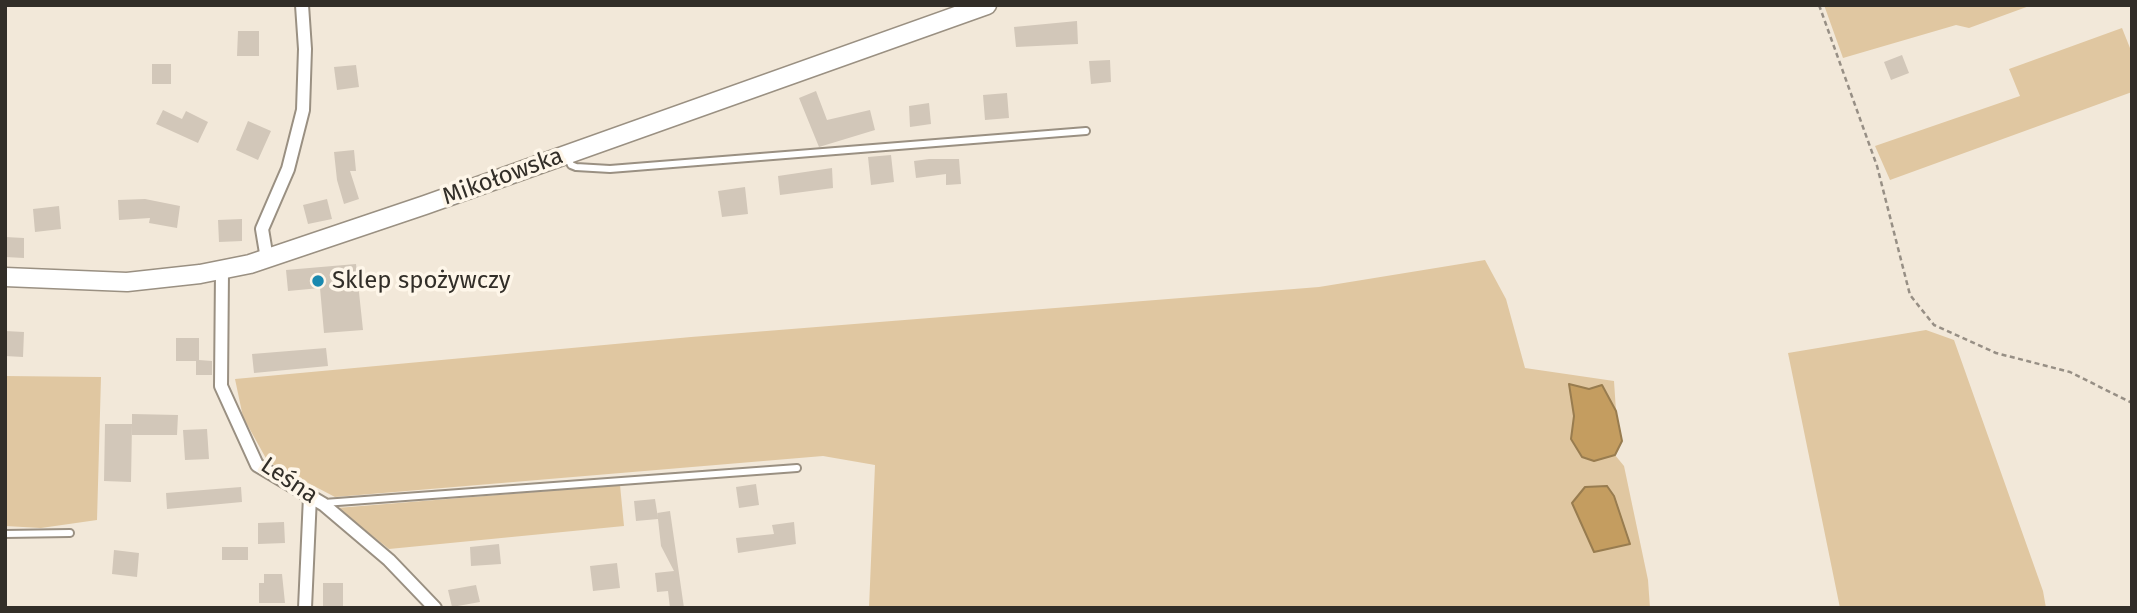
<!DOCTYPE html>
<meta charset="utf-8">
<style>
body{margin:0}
#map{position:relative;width:2137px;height:613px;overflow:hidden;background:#f2e8d9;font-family:"Fira Sans",sans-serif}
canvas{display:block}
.frame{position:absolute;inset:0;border:7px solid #322e28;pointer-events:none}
</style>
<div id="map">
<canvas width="2137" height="613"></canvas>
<div class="frame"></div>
</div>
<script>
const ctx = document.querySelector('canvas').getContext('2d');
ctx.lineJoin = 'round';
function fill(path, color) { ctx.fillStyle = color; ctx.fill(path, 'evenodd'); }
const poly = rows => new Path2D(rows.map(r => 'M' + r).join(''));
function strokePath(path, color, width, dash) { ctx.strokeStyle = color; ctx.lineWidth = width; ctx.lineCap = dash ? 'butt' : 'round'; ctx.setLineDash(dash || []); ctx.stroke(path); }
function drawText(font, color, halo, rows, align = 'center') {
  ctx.font = font + ' "Fira Sans",sans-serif'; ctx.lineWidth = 7; ctx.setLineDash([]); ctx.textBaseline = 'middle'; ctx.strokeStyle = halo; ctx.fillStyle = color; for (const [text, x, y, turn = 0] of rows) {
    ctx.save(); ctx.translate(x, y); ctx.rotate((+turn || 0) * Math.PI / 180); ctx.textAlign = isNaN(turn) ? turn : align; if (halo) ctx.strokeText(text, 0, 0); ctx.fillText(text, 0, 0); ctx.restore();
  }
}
fill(poly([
 [1824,5,2032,5,1969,28,1956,25,1843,58],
 [2122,28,2132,53,2132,92,1890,180,1875,146,2020,96,2009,69],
 [1485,260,1506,299,1525,368,1614,381,1616,411,1602,386,1589,390,1569,385,1574,416,1571,439,1594,461,1615,455,1624,466,1648,580,1650,608,869,608,875,465,823,456,335,497,268,462,243,417,235,379,691,337,1319,287],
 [1926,330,1954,340,2043,591,2046,608,1840,608,1788,353],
 [5,376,101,377,97,520,41,528,5,526],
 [620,485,624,526,389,549,337,508]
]), '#e0c7a1');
const water = poly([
 [1569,384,1589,389,1602,385,1616,411,1622,441,1615,455,1594,461,1582,457,1571,439,1574,416,1569,384],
 [1607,486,1614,496,1630,544,1594,552,1572,503,1585,487,1607,486]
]);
fill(water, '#c49d60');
strokePath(water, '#987c4f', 2);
fill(poly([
 [1077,21,1078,44,1016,47,1014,27],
 [238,31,259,31,259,56,237,56],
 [1902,55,1909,73,1891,80,1884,62],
 [1110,60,1111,82,1091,84,1089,61],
 [152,64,171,64,171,84,152,84],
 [356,65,359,87,337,90,334,67],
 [816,91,827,120,870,110,875,130,819,147,799,98],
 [1007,93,1009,118,985,120,983,95],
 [929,103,931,124,910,127,909,106],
 [163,110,182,119,186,111,208,122,198,143,156,124],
 [248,121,271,131,258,160,236,150],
 [354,150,356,171,350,171,359,199,344,204,337,180,334,152],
 [891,155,894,182,871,185,868,157],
 [929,159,959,159,961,184,946,185,946,174,916,178,914,161],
 [832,168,833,188,780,195,778,176],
 [745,187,748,214,722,217,718,191],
 [145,199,180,206,177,228,149,223,150,218,119,220,118,200],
 [327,199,332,219,308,224,303,205],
 [59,206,61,229,35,232,33,209],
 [242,219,242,241,219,242,218,220],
 [5,237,24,238,24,258,5,257],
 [356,264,363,330,324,333,320,288,288,291,286,270],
 [5,331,24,332,23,357,5,356],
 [176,338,199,338,199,360,212,361,212,375,196,375,196,361,176,361],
 [326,348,328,366,254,373,252,354],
 [132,414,178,415,177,435,132,435],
 [105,424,132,424,131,482,104,481],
 [207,429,209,459,185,460,183,430],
 [756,484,759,505,739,508,736,487],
 [241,487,242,502,167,509,166,493],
 [655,499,658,518,657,513,670,511,684,608,670,608,668,591,657,592,655,573,674,571,661,546,658,519,636,521,634,501],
 [284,522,285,543,258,544,258,523],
 [794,522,796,544,738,553,736,538,774,534,772,525],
 [499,544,501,564,471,566,470,547],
 [222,547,248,547,248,560,222,560],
 [114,550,139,553,137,577,112,574],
 [617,563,620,588,593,591,590,566],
 [264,574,282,574,285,603,259,603,259,583,264,583],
 [323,583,343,583,343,606,323,606],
 [476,585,480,602,452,607,448,590]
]), '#d2c7b9');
const lane = poly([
 [567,156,571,165,576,167,610,169,1086,131],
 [324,503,797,468],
 [5,534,70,533]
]);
const street = poly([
 [267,259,262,229,288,169,303,110,305,49,302,5],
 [222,271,221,386,257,465,323,504,389,560,435,608],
 [305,608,310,496]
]);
const secondary = poly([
 [5,277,127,282,200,274,250,264,425,205,987,5]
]);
strokePath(lane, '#9a9082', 10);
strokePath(street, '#9a9082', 16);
strokePath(secondary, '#9a9082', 21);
strokePath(poly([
 [1819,5,1877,166,1910,295,1934,325,1996,353,2070,372,2132,403]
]), '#978f85', 2.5, [5, 3.5]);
strokePath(lane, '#fff', 6);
strokePath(street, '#fff', 12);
strokePath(secondary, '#fff', 18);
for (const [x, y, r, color] of [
 [318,281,7,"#1a89af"]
]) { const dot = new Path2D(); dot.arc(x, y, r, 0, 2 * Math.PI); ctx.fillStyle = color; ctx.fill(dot); strokePath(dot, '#fef6e9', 2.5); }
drawText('24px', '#322e28', '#fef6e9', [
 ["Mikołowska",503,177,-20],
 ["Leśna",289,481,34]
]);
drawText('24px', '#322e28', '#fef6e9', [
 ["Sklep spożywczy",332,281]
], 'left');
</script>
